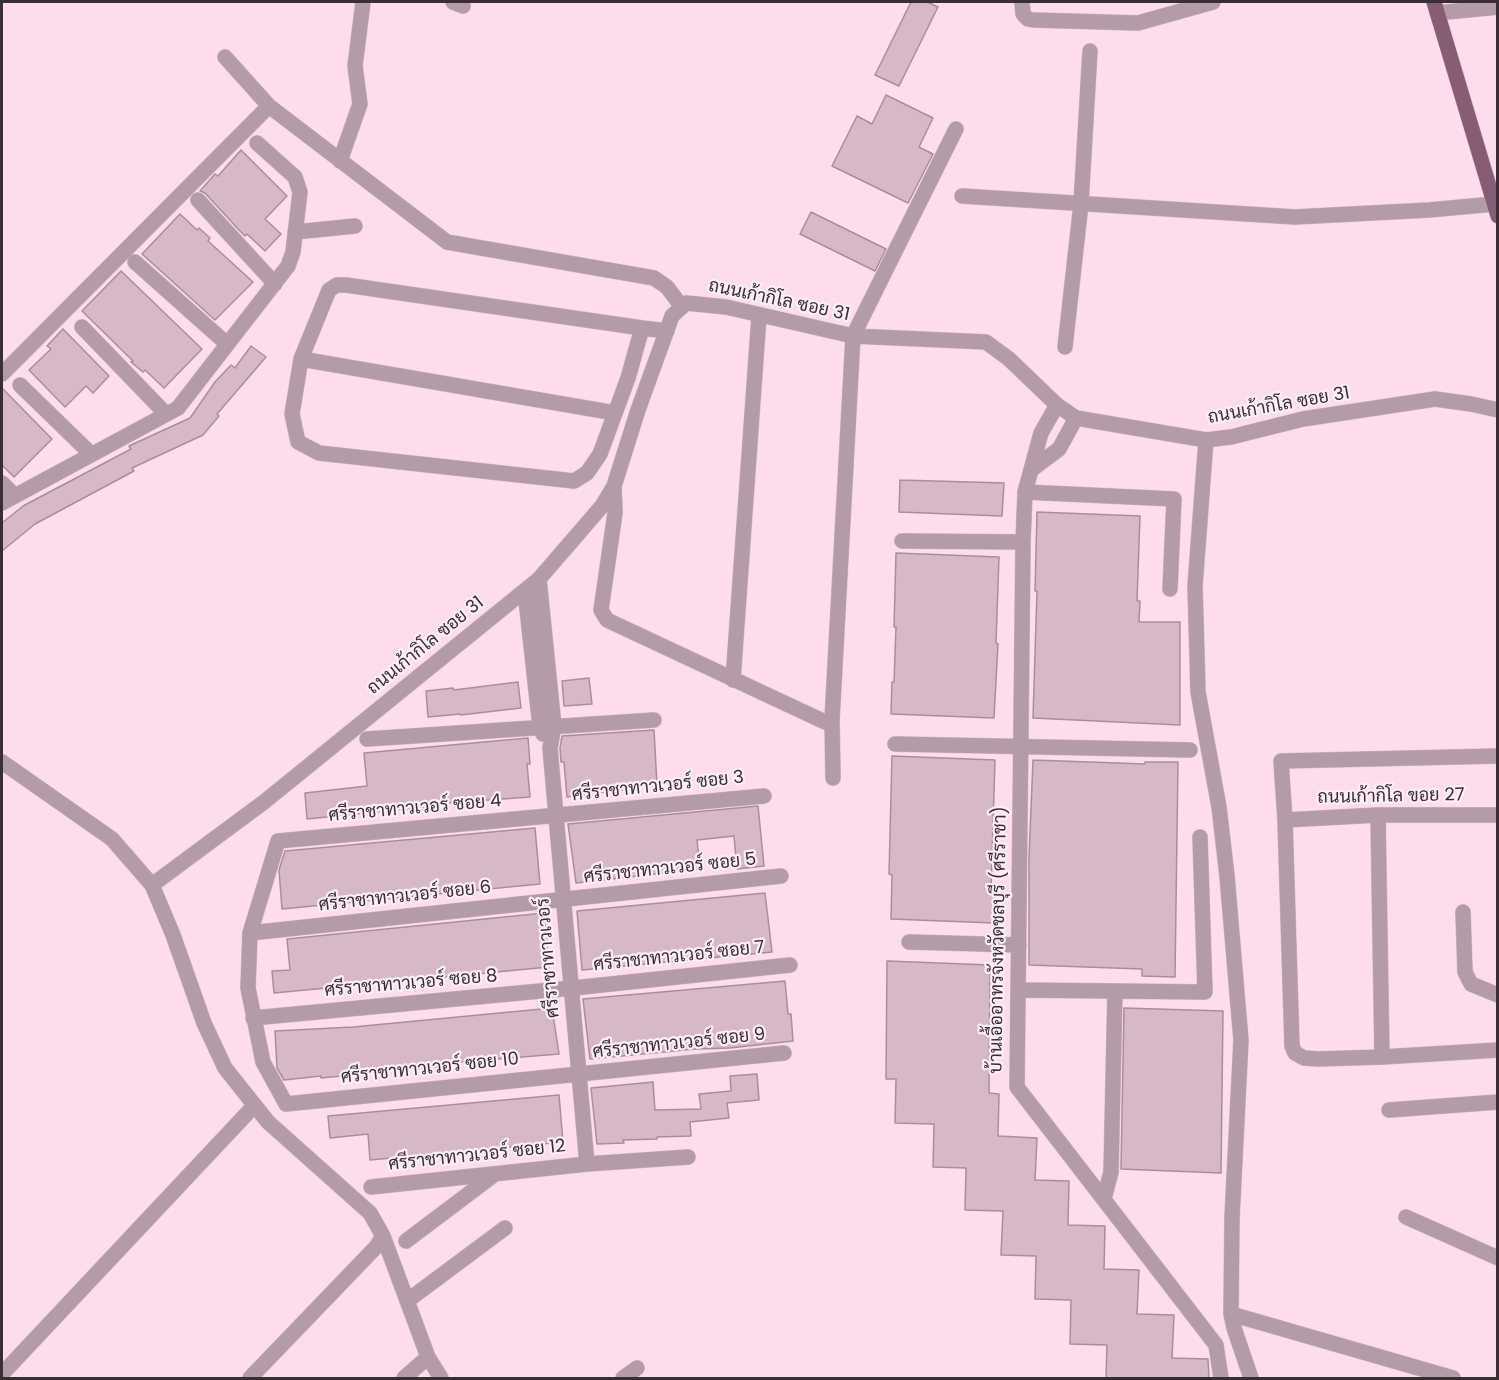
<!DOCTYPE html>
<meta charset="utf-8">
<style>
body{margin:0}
#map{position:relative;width:1499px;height:1380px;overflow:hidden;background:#fcdced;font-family:Poppins,sans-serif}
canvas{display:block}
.frame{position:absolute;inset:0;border:3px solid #3a2e35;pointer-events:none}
</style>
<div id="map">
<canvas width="1499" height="1380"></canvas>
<div class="frame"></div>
</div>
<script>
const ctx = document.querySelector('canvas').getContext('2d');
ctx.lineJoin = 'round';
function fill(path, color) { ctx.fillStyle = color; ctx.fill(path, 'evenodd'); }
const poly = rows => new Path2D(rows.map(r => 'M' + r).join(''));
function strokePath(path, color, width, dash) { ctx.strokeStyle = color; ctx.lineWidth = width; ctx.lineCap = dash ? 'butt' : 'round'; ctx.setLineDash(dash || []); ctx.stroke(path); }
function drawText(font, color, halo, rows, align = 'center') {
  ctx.font = font + ' Poppins,Sarabun,sans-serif'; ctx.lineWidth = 4.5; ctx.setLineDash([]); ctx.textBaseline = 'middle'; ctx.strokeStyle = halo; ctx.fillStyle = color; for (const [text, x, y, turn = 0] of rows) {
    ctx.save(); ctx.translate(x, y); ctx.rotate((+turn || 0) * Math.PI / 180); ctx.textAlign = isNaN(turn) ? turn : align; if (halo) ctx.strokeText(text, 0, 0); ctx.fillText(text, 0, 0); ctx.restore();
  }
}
const building = poly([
 [911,2,927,2,938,7,899,86,875,75,911,2],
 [886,95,933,118,919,147,933,154,908,203,832,166,857,116,872,124,886,95],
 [241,150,287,196,265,219,281,234,265,251,247,234,245,236,240,231,205,193,200,191,215,174,218,176,241,150],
 [811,212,886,249,875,271,800,234,811,212],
 [180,214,197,230,199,228,210,238,208,241,253,282,215,320,142,254,180,214],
 [121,271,202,349,164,388,145,370,143,372,131,362,133,361,82,311,121,271],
 [63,329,109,376,93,393,86,386,65,407,29,370,51,349,47,346,63,329],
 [251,346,266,357,217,414,219,416,203,435,132,468,134,471,35,524,2,551,2,523,23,506,131,449,129,446,190,418,215,382,231,365,235,368,251,346],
 [2,388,52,439,14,477,2,465,2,388],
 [900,480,1004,483,1002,516,899,512,900,480],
 [1037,512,1140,516,1137,601,1140,601,1139,622,1180,622,1180,725,1033,718,1037,591,1035,591,1037,512],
 [896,553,999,557,996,643,998,644,994,718,891,714,892,682,894,682,896,627,894,627,896,553],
 [589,678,592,704,564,706,562,681,589,678],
 [518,682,521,708,461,715,460,714,428,717,426,691,453,688,454,690,518,682],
 [654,730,657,785,567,797,564,762,561,762,560,748,562,736,654,730],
 [528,738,530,764,527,764,530,797,433,804,434,806,307,819,305,793,367,786,364,753,528,738],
 [892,756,995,760,991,890,995,890,994,923,891,919,892,875,889,874,892,756],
 [1033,760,1145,764,1145,762,1178,762,1175,977,1142,976,1142,969,1029,965,1029,858,1033,760],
 [758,806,764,866,737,869,734,836,697,840,700,869,576,883,568,824,758,806],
 [535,828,540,884,282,909,279,870,285,851,535,828],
 [765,893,772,952,582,970,577,911,765,893],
 [544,913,549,967,274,993,272,971,290,970,287,939,544,913],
 [887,961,990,965,989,1093,999,1094,998,1136,1037,1138,1035,1180,1069,1181,1068,1225,1105,1226,1104,1269,1139,1270,1137,1314,1174,1315,1172,1358,1208,1359,1209,1378,1106,1378,1107,1345,1070,1344,1071,1300,1035,1299,1036,1256,1001,1255,1003,1211,965,1210,966,1168,933,1167,934,1124,895,1123,896,1079,886,1079,887,961],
 [785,981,788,1014,791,1014,793,1041,730,1048,695,1049,590,1059,583,999,785,981],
 [552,1008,559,1054,436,1064,437,1067,321,1078,321,1076,284,1080,277,1068,275,1031,353,1027,552,1008],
 [1124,1008,1223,1011,1221,1173,1121,1169,1124,1008],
 [757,1074,759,1100,727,1103,729,1118,690,1122,691,1136,657,1137,657,1139,623,1140,624,1143,597,1144,591,1088,653,1082,655,1110,701,1109,699,1094,731,1091,730,1076,757,1074],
 [559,1095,563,1142,370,1160,368,1134,330,1138,328,1116,559,1095]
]);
fill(building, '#d7b8c9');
strokePath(building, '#aa8d9d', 1.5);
const minor = poly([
 [453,2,463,6],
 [1022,2,1023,14,1028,19,1033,20,1138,23,1213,2],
 [1437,13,1498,7],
 [225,57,269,106,447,242,654,278,667,287,682,307],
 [340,161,360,104,355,66,363,2],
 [962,196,1295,217,1429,210,1494,204],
 [198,200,275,284],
 [295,232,355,226],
 [135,262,227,344],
 [82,327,166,414],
 [642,328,628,378,600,454,587,473,574,481,319,453,298,442,292,414,301,359,329,290,337,285,346,285,642,328,667,331],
 [1065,347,1081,204,1090,51],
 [301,359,615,413],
 [2,374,269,106],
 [20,385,91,454],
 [1057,405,1041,433,1025,492,1023,542,1017,1087,1216,1345,1221,1378],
 [1206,440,1195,586,1198,692,1219,807,1227,876,1241,1040,1232,1218,1231,1314,1234,1328,1251,1378],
 [1031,470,1059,449,1076,418],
 [2,483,14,495],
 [614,486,615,513,601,610,607,620,825,722,832,720],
 [1025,492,1174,499,1170,589],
 [2,503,178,408,288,266,293,252,300,192,295,177,257,143],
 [902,541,1023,542],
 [539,579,554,726,550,748,587,1164],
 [525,591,540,727,543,734],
 [733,680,759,316],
 [367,739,654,720],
 [895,744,1190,750],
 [2,762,112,839,152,885,173,935,204,1023,225,1068,268,1122,370,1213,383,1236,428,1357,441,1378],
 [833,778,832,720,853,336,956,129],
 [764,796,278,841,250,933,248,988,263,1062,286,1104,784,1053],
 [1378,815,1382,1057,1498,1050],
 [1285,820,1378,815,1498,815],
 [152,885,264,802,539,579,602,506,614,486,638,410,672,316,686,303,726,307,853,336,986,342,1009,359,1057,405,1076,418,1206,440,1231,437,1303,419,1435,399,1471,404,1498,410],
 [1463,912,1465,972,1471,984,1498,995],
 [250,933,781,876],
 [909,942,1019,945],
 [1018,990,1205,992,1200,837],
 [253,1018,583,987,790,965],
 [1382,1057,1318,1059,1304,1058,1295,1053,1292,1046,1285,820,1281,761,1498,756],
 [1389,1110,1498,1102],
 [371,1187,587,1164,688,1157],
 [1104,1199,1111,1172,1115,991],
 [1406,1217,1498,1258],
 [406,1241,495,1174],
 [407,1301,505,1228],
 [1231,1314,1453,1378],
 [2,1374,254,1106],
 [250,1378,376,1247,383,1236],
 [404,1378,428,1357],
 [623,1378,637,1368]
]);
const major = poly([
 [1434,2,1498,216]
]);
strokePath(minor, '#d5b9c8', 16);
strokePath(major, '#d5b9c8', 16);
strokePath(minor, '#b39ca8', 15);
strokePath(major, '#865d75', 15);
drawText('18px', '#3a2e35', '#fceff6', [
 ["ถนนเก้ากิโล ซอย 31",779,301,12],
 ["ถนนเก้ากิโล ซอย 31",1279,406,-10],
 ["ถนนเก้ากิโล ซอย 31",426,646,-39],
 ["ศรีราชาทาวเวอร์ ซอย 3",658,787,-6],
 ["ถนนเก้ากิโล ขอย 27",1391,797,-1],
 ["ศรีราชาทาวเวอร์ ซอย 4",415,809,-5],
 ["ศรีราชาทาวเวอร์ ซอย 5",670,869,-6],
 ["ศรีราชาทาวเวอร์ ซอย 6",405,897,-6],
 ["บ้านเอื้ออาทรจังหวัดชลบุรี (ศรีราชา)",999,940,-89],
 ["ศรีราชาทาวเวอร์ ซอย 7",679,957,-6],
 ["ศรีราชาทาวเวอร์",549,958,-95],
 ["ศรีราชาทาวเวอร์ ซอย 8",411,984,-5],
 ["ศรีราชาทาวเวอร์ ซอย 9",679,1044,-6],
 ["ศรีราชาทาวเวอร์ ซอย 10",430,1069,-6],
 ["ศรีราชาทาวเวอร์ ซอย 12",477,1156,-6]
]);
</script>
